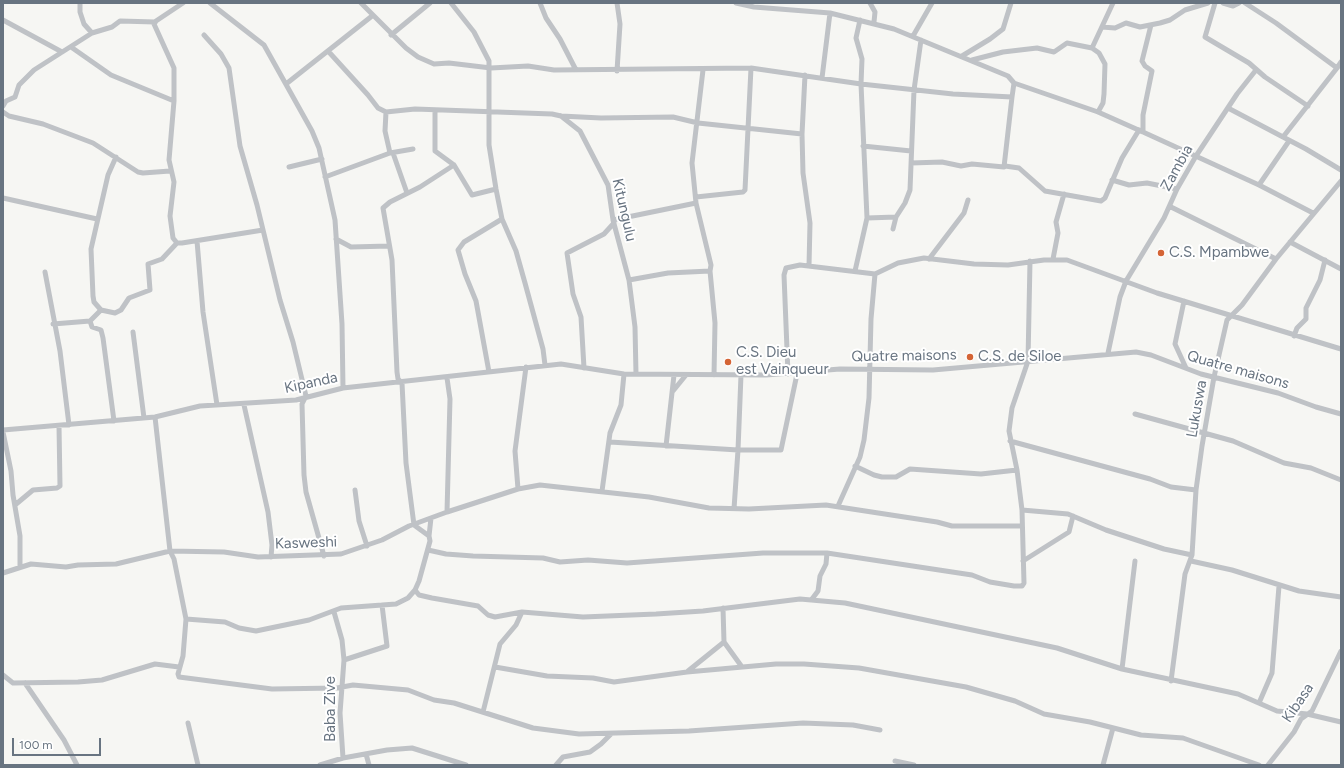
<!DOCTYPE html>
<style>
body{margin:0}
#map{position:relative;width:1344px;height:768px;overflow:hidden;background:#f6f6f3;font-family:Figtree,sans-serif}
canvas{display:block}
.frame{position:absolute;inset:0;border:4px solid #687481;pointer-events:none}
.scale{position:absolute;left:12px;top:738px;width:89px;height:18px;box-sizing:border-box;border:2px solid #687481;border-top:0;padding-left:5px;font-size:12px;line-height:14px;white-space:nowrap;color:#687481;-webkit-text-stroke:3px #fff;paint-order:stroke}
</style>
<div id="map">
<canvas width="1344" height="768"></canvas>
<div class="frame"></div>
<div class="scale">100 m</div>
</div>
<script>
const ctx = document.querySelector('canvas').getContext('2d');
ctx.lineJoin = 'round';
const poly = rows => new Path2D(rows.map(r => 'M' + r).join(''));
function strokePath(path, color, width, dash) { ctx.strokeStyle = color; ctx.lineWidth = width; ctx.lineCap = dash ? 'butt' : 'round'; ctx.setLineDash(dash || []); ctx.stroke(path); }
function drawText(font, color, halo, rows, align = 'center') {
  ctx.font = font + ' Figtree,sans-serif'; ctx.lineWidth = 4; ctx.setLineDash([]); ctx.textBaseline = 'middle'; ctx.strokeStyle = halo; ctx.fillStyle = color; for (const [text, x, y, turn = 0] of rows) {
    ctx.save(); ctx.translate(x, y); ctx.rotate((+turn || 0) * Math.PI / 180); ctx.textAlign = isNaN(turn) ? turn : align; if (halo) ctx.strokeText(text, 0, 0); ctx.fillText(text, 0, 0); ctx.restore();
  }
}
strokePath(poly([
 [80,3,80,12,84,24,92,33],
 [183,3,156,21,154,24,174,68,174,101,169,160,174,182,170,216,173,238,177,243,182,243,263,230],
 [210,3,264,45,312,131,319,148,335,220,342,324,343,388],
 [361,3,406,48,418,57,434,64,449,63,491,68,528,66,554,70,751,68,861,84,953,94,1012,97,1014,83],
 [451,3,474,32,489,61,489,145,496,189,502,219,516,251,525,283,543,349,545,365],
 [540,3,546,18,560,39,576,70],
 [617,3,620,24,617,71],
 [736,3,754,7,830,13,894,29,1008,76,1014,83,1098,112,1143,132,1259,185,1313,213],
 [870,3,875,12,874,22],
 [1215,3,1205,37,1249,63,1265,77,1308,106],
 [1223,3,1233,6,1239,3],
 [1245,3,1276,23,1337,68,1283,137,1306,149,1341,170],
 [3,20,62,52],
 [1102,27,1115,28,1126,23,1140,27,1160,23,1170,20,1185,10,1208,3],
 [204,35,221,54,229,68,240,146,257,205,280,300,293,342,306,396,302,404,304,475,306,492,324,556],
 [391,35,430,3],
 [913,36,932,3],
 [71,47,111,75,174,101],
 [1092,48,1099,53,1105,64,1104,94,1103,103,1098,112],
 [328,51,368,95,378,108,386,112,415,109,552,114,561,116,601,118,673,117,698,123,802,134],
 [962,56,990,39,1003,29,1011,3],
 [972,60,1003,52,1037,48,1054,52,1067,43,1092,48,1113,3],
 [1337,68,1341,62],
 [703,70,692,163,696,203,711,265,710,271,715,323,714,375],
 [805,75,802,134,803,173,810,223,809,266],
 [822,78,830,13],
 [286,84,372,16],
 [3,106,6,101,15,97,19,85,34,70,92,33,112,27,120,21,155,22],
 [1228,108,1283,137],
 [435,110,435,151,454,165,472,195,496,189],
 [3,112,9,116,43,124,93,143,138,172,143,173,170,171],
 [386,112,385,131,390,153],
 [561,116,580,131,608,185,613,220,629,280,635,327,636,374],
 [1143,132,1143,115,1152,71,1145,66,1142,61,1151,25],
 [863,146,911,151],
 [393,153,407,193],
 [911,163,942,162,961,166,972,164,1004,167,1012,97],
 [1005,166,1019,168,1045,191,1101,201,1105,198,1122,158,1139,130],
 [289,167,322,159],
 [325,177,390,153,413,149],
 [1112,180,1129,185,1147,183,1177,189],
 [1259,185,1289,141],
 [696,197,743,192,745,190,751,68],
 [3,198,97,219],
 [1171,207,1276,259],
 [867,218,896,217],
 [613,220,696,203],
 [893,229,896,217,905,203,910,190,914,90,921,40],
 [336,239,351,247,389,246],
 [197,241,203,312,217,405],
 [1290,242,1341,269],
 [929,259,964,213,968,200],
 [1053,259,1058,233,1056,222,1064,194],
 [855,271,867,218,861,84,862,59,856,38,860,20],
 [45,272,60,351,69,425],
 [629,280,668,273,710,271],
 [1184,301,1175,344,1186,368],
 [101,310,94,302,93,296,91,249,108,175,116,157],
 [90,321,92,327,101,330,103,338,114,421],
 [53,324,90,321,101,310,115,313,121,310,129,298,150,290,148,264,162,259,177,243],
 [133,332,144,418],
 [1294,336,1297,328,1306,319,1306,308,1320,280,1325,260],
 [1108,353,1120,297,1126,281,1164,218,1177,189,1196,156,1237,94,1256,70],
 [584,368,581,317,573,294,567,253,604,234,614,223],
 [489,372,476,301,465,274,458,250,464,242,502,219],
 [788,374,784,275,786,268,800,265,875,274,898,263,924,258,974,264,1008,265,1044,260,1067,260,1157,293,1341,349],
 [447,378,450,399,447,512],
 [673,391,686,375],
 [244,405,268,512,272,545,271,557],
 [1135,414,1233,441,1284,463,1311,468,1341,480],
 [155,417,170,551,174,559,186,619,183,656,178,674,179,677,272,689,337,688,353,685,408,690,434,700,454,703,533,728,579,734,689,731,803,723,853,725,880,730],
 [3,430,155,417,200,406,296,400,343,388,561,364,624,374,766,375,840,369,933,370,1136,352,1151,355,1201,374,1278,393,1316,407,1341,414],
 [3,432,11,471,13,495,20,536,20,566],
 [1010,441,1150,479,1171,487,1196,490],
 [610,442,738,450,781,450,797,374],
 [666,446,674,375],
 [855,466,874,475,882,477,896,477,910,469,981,474,1017,470],
 [518,489,515,451,526,367],
 [355,490,359,521,367,546],
 [602,491,610,433,621,405,624,374],
 [15,505,33,490,57,488,60,486,59,426],
 [838,506,860,457,864,440,869,398,871,319,875,274],
 [734,509,738,450,741,375],
 [1022,510,1068,514,1106,530,1164,549,1192,555],
 [429,536,431,518],
 [428,550,446,554,473,556,543,558,560,562,588,560,627,563,763,553,827,553,972,575,990,582,1014,586,1022,586,1024,583,1022,510,1017,470,1009,431,1012,408,1028,361,1030,261],
 [1023,561,1069,532,1073,516],
 [1191,561,1232,570,1299,591,1341,597],
 [3,573,31,564,66,567,78,565,116,564,170,551,224,552,258,557,341,554,382,540,409,526,447,512,518,489,540,485,649,497,709,508,749,509,826,505,937,522,952,526,1022,526],
 [415,590,419,595,432,598,478,606,488,615,495,617,522,612,583,617,656,614,703,611,800,599,845,603,1057,648,1122,669,1238,694,1277,711,1307,714,1341,722],
 [812,599,818,591,820,576,826,564,827,553],
 [723,608,724,642,742,667],
 [334,612,342,640,344,660,340,713,343,758],
 [186,619,225,622,239,628,256,631,309,620,341,608,396,604,408,598,415,590,419,581,430,541,429,536,414,525,406,463,402,383,398,379,397,372,392,260,383,208,390,202,420,187,454,165],
 [344,660,387,646,382,605],
 [495,667,547,676,593,678,614,682,687,672,776,664,804,664,859,668,966,687,1015,701,1044,714,1090,722,1141,735,1183,738,1259,765],
 [1122,669,1135,561],
 [688,671,724,642],
 [3,675,13,683,78,682,102,680,155,664,179,667],
 [1171,681,1185,574,1192,555,1196,490,1202,446,1214,377,1227,320,1242,305,1276,259,1341,181],
 [25,683,64,740,77,765],
 [1259,703,1272,673,1279,586],
 [483,712,500,644,516,625,522,612],
 [188,723,198,765],
 [366,754,369,765],
 [895,761,914,765],
 [320,765,343,758,387,750,412,748,466,765],
 [556,765,563,757,590,752,601,744,611,734],
 [1103,765,1113,728],
 [1268,765,1294,732,1301,719,1312,711,1341,651]
]), '#bfc2c6', 5);
for (const [x, y, r, color] of [
 [1161,253,4,"#d46435"],
 [970,357,4,"#d46435"],
 [728,362,4,"#d46435"]
]) { const dot = new Path2D(); dot.arc(x, y, r, 0, 2 * Math.PI); ctx.fillStyle = color; ctx.fill(dot); strokePath(dot, '#fff', 1.5); }
drawText('15px', '#687481', '#fff', [
 ["Zambia",1177,168,-61],
 ["Kitungulu",624,210,77],
 ["Quatre maisons",904,356,-1],
 ["Quatre maisons",1238,370,16],
 ["Kipanda",311,383,-12],
 ["Lukuswa",1197,409,-80],
 ["Kasweshi",306,543,-2],
 ["Kibasa",1298,703,-56],
 ["Baba Zive",331,709,-90]
]);
drawText('15px', '#687481', '#fff', [
 ["C.S. Mpambwe",1169,253],
 ["C.S. Dieu",736,353],
 ["est Vainqueur",736,370],
 ["C.S. de Siloe",978,357]
], 'left');
</script>
